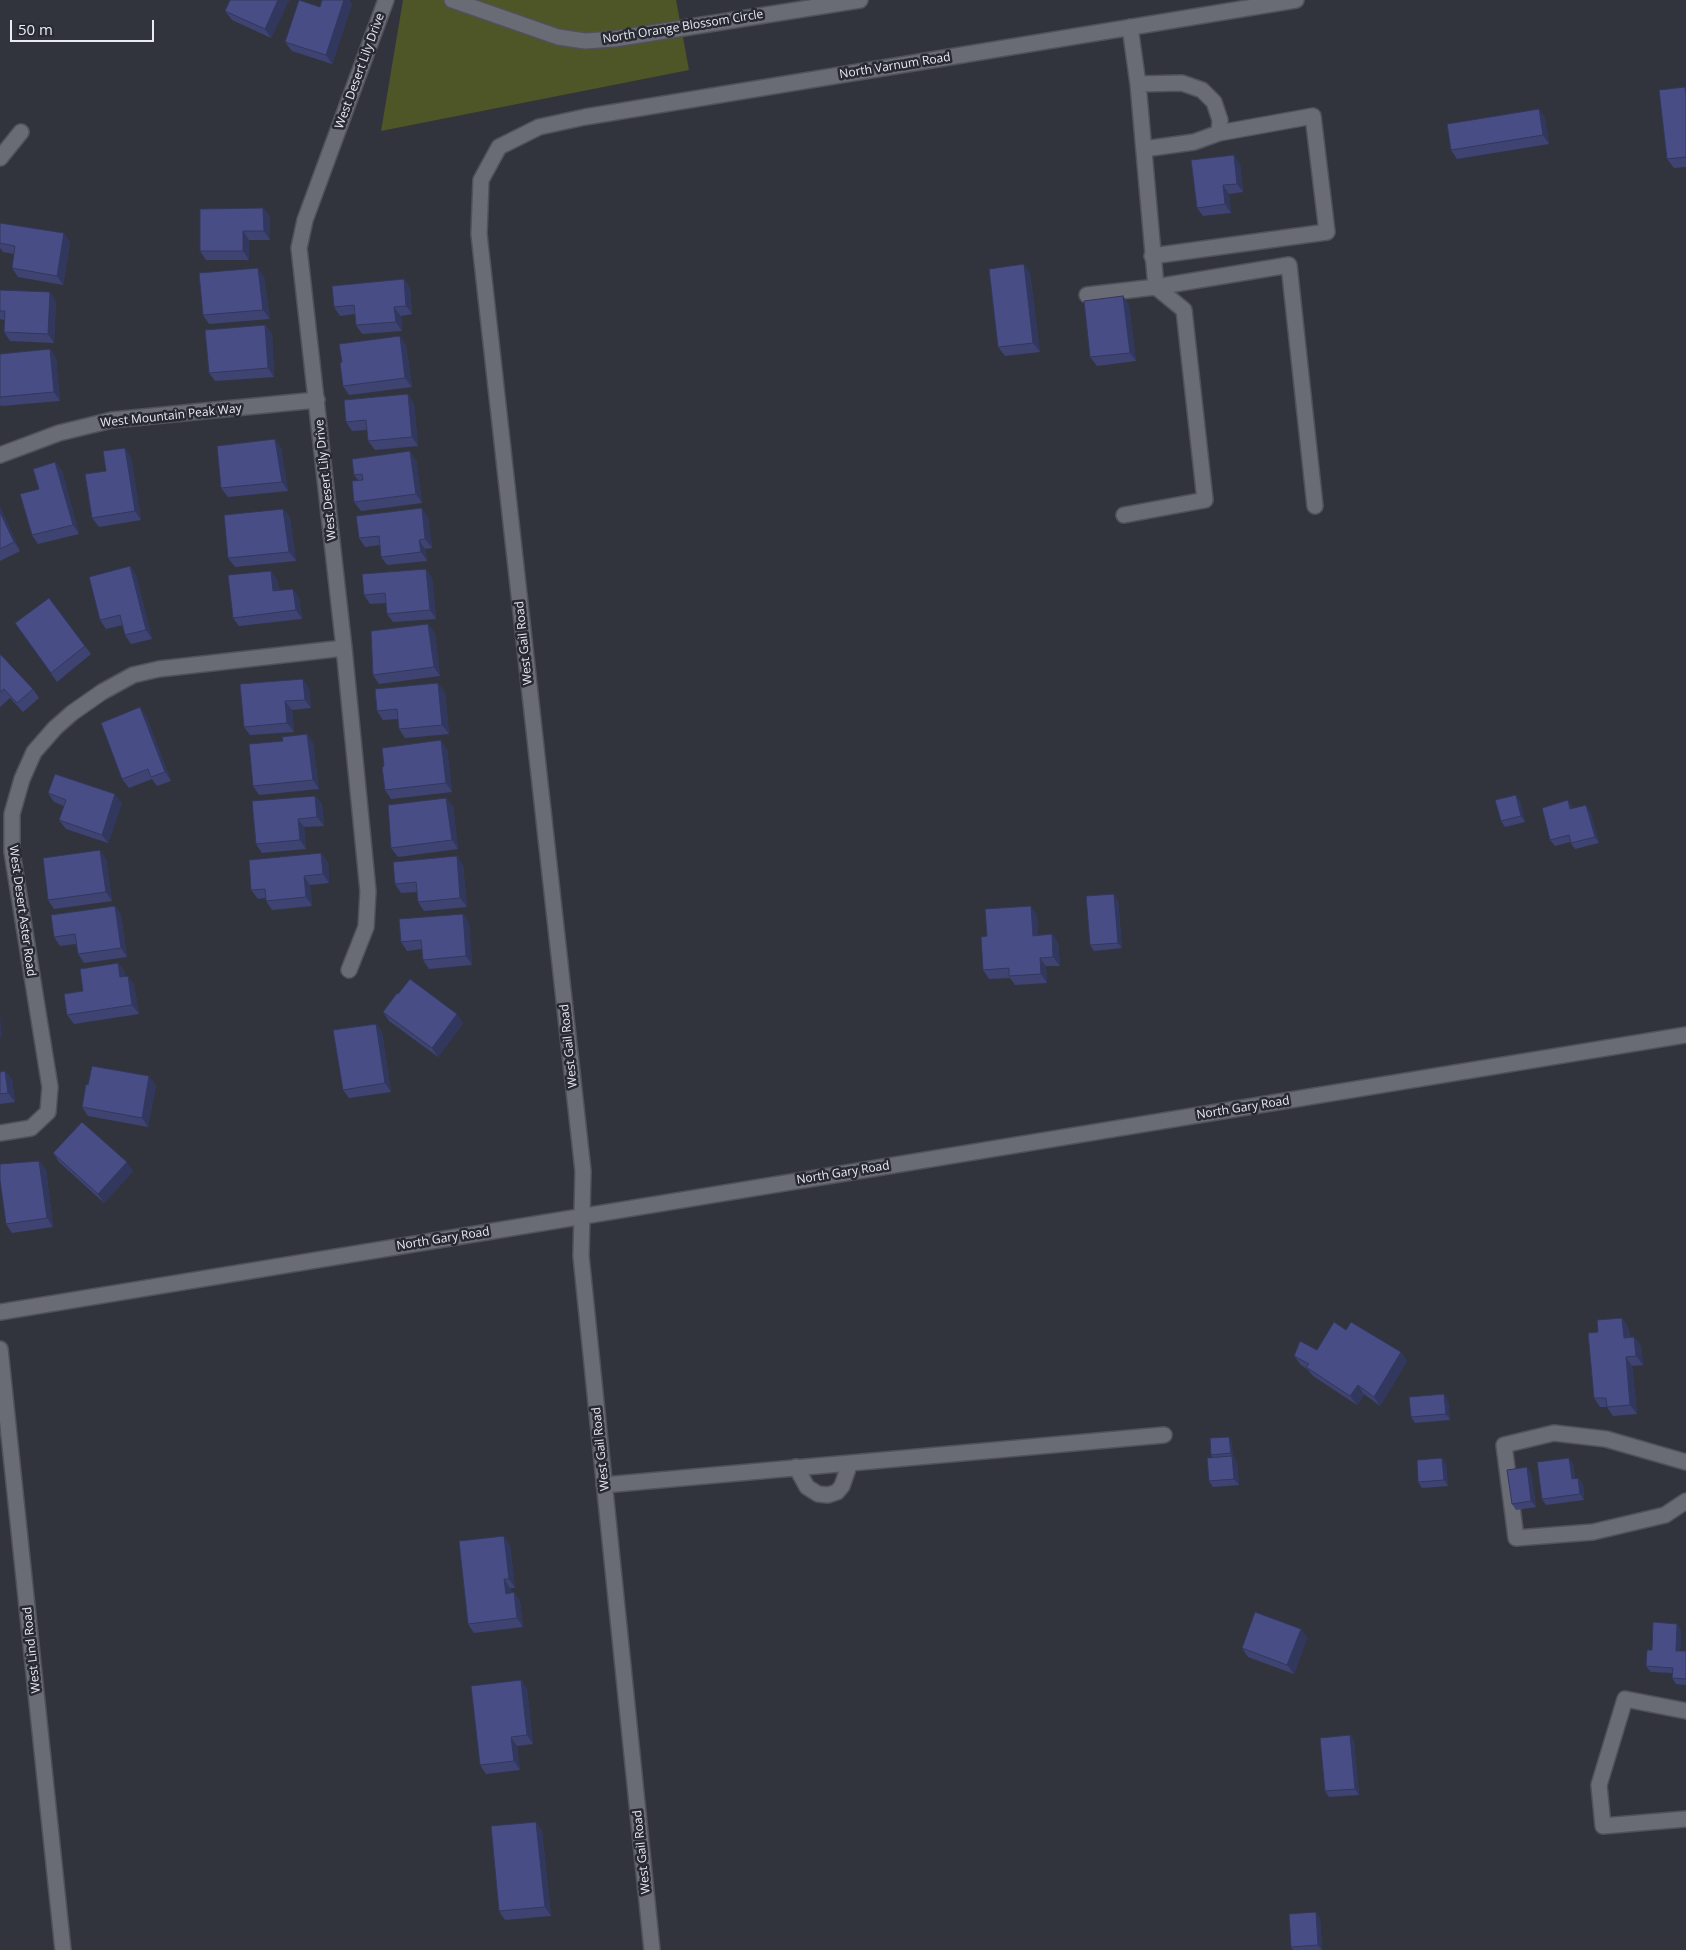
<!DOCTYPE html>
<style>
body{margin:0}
#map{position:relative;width:1686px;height:1950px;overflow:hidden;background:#32343d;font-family:"Open Sans",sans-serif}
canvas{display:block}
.scale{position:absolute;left:10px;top:20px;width:144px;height:22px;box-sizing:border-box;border:2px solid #eaebf1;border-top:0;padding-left:6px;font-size:15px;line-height:18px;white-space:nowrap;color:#eaebf1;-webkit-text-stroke:4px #282a33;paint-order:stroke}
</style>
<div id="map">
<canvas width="1686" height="1950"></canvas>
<div class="scale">50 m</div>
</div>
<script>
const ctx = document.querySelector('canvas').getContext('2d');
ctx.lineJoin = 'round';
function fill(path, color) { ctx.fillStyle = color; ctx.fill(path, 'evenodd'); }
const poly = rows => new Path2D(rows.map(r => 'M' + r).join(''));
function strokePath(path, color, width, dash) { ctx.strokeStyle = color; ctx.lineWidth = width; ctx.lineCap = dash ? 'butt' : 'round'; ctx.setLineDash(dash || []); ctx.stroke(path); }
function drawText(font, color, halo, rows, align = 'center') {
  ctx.font = font + ' "Open Sans",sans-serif'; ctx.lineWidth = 5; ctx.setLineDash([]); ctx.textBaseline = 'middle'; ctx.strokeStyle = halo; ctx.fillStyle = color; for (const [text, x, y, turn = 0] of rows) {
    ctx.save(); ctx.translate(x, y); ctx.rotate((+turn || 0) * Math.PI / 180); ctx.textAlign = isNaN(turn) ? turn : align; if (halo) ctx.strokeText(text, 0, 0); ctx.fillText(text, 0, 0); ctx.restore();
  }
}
fill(poly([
 [403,0,676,0,689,70,381,131]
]), '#4e5526');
const minor = poly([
 [452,0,558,37,585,41,614,39,860,0],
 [1138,84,1182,83,1202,90,1214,102,1220,120,1219,133,1194,142,1144,149],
 [0,158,21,132],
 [1152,256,1327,232,1313,116,1219,133],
 [1156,287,1289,265,1315,506],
 [1087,295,1156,287,1138,84,1130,27],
 [0,455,59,433,112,420,317,400],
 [1124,515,1205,500,1184,310,1156,287],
 [349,970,366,927,368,891,344,648,299,248,305,220,386,0],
 [0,1133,31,1128,48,1112,50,1087,12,852,12,814,22,779,34,752,55,728,72,713,102,692,133,675,159,669,344,648],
 [0,1312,1686,1035],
 [0,1349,63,1950],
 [1686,1462,1606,1439,1554,1433,1504,1445,1516,1538,1593,1532,1665,1515,1686,1501],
 [796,1467,807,1487,818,1494,828,1495,837,1492,842,1486,850,1463],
 [604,1485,1164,1435],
 [1686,1711,1625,1699,1599,1785,1603,1826,1686,1819],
 [652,1950,581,1256,583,1171,479,234,481,180,499,147,539,127,585,117,1296,0]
]);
strokePath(minor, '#505159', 18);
strokePath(minor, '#696b75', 15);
fill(poly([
 [230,0,289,0,271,38,232,20,225,11],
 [322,0,349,0,352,4,332,64,292,51,285,42,320,7],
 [1686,88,1686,167,1674,168,1667,159],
 [1539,109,1545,118,1549,144,1457,159,1451,150],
 [1240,164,1243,192,1229,194,1231,213,1203,216,1197,208],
 [263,208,270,217,270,240,249,240,249,260,206,260,200,251],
 [0,223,70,242,63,285,18,277,12,268,14,254,3,252,0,248],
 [1030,273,1040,352,1005,356,998,347],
 [264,277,270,319,209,324,203,315],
 [404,279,410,288,412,314,401,316,402,331,362,334,356,325,355,314,340,316,334,307],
 [0,290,56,301,54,343,10,341,4,332,4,320,0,319],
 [1123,296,1129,305,1136,361,1097,366,1090,357],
 [265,325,272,334,274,377,215,381,209,373],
 [406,345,412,387,349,395,343,386],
 [50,349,56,358,60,401,1,406,0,405,0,354],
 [414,403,418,446,375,450,368,441,367,430,352,431,346,422],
 [281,448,288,491,228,497,221,488],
 [410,451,416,460,422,503,361,511,354,502,358,480,354,475],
 [131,457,141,520,99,527,92,518,106,471],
 [55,462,62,471,79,534,38,544,32,535,39,489],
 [0,507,20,551,0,561],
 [283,509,290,518,296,561,235,567,228,558],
 [428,517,432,548,425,549,427,561,387,565,381,557,380,545,365,547,359,538],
 [130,566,136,575,152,639,131,644,125,635,123,625,106,629,100,620],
 [426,569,432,578,436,619,393,622,387,614,386,603,370,604,364,595],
 [277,579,279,591,299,598,302,619,239,626,233,618],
 [15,623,85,646,91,654,57,682],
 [435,633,440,676,379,684,373,675],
 [0,654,33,689,39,698,23,712,10,698,0,707],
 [240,684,309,688,311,708,292,710,294,732,250,735,244,727],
 [445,692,449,734,405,738,399,729,398,719,383,720,377,711],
 [146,716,171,781,157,786,152,779,129,788,122,779],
 [307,734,313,743,319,789,259,795,253,786,283,741],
 [447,749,452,792,391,799,385,790],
 [48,793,122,803,108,843,66,829,59,820,64,806,54,802],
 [315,796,322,804,324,826,304,827,306,849,262,853,256,844],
 [1568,800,1573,808,1590,811,1599,843,1575,849,1570,842,1555,846,1550,840],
 [1520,801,1525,822,1505,827,1501,821],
 [453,806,458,849,398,857,391,848],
 [106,859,112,901,54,909,48,900],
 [328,862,329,883,310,885,312,906,272,910,266,901,266,898,258,899,251,890],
 [463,865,467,907,424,911,418,902,417,892,401,893,395,884],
 [1118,900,1122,948,1094,951,1090,945],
 [115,906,121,915,127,957,84,963,78,954,76,944,60,946,54,937],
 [463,914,469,923,472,965,429,969,423,960,422,949,407,951,401,942],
 [1037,915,1038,935,1052,934,1058,943,1060,966,1046,966,1047,983,1015,985,1010,978,989,979,983,970,987,936],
 [118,963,125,972,125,977,128,976,134,985,139,1014,74,1024,67,1015,83,991],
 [383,1012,463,1023,438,1057,389,1021],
 [376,1024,382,1032,391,1092,349,1098,343,1090],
 [5,1071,12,1080,15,1102,0,1104,0,1072],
 [88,1085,156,1085,148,1127,88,1116,82,1107],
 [53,1153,133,1171,104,1203,59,1162],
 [39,1161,46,1170,53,1227,12,1233,6,1224],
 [1622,1318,1628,1327,1630,1338,1634,1337,1641,1346,1643,1365,1632,1366,1637,1414,1613,1416,1607,1407,1600,1407,1594,1398,1598,1332],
 [1346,1330,1401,1352,1407,1361,1380,1406,1364,1394,1357,1405,1313,1376,1307,1369,1301,1365,1294,1356,1317,1350],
 [1448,1400,1450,1420,1415,1423,1411,1417],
 [1231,1440,1233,1456,1237,1462,1239,1485,1213,1487,1209,1481,1213,1458,1211,1455],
 [1446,1464,1448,1486,1422,1488,1418,1482],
 [1573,1464,1575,1479,1578,1478,1583,1484,1584,1500,1546,1505,1542,1499],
 [1531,1473,1536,1507,1516,1510,1512,1504],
 [510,1545,515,1588,510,1588,511,1593,514,1592,520,1601,523,1627,474,1633,468,1624],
 [1301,1629,1307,1638,1294,1674,1248,1657,1242,1648],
 [1681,1630,1680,1651,1686,1651,1686,1685,1676,1684,1672,1678,1672,1673,1651,1672,1646,1666,1652,1650],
 [521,1680,527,1689,533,1744,517,1746,520,1770,486,1774,480,1765],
 [1350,1735,1354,1741,1359,1795,1329,1797,1325,1791],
 [542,1831,551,1916,505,1920,499,1911],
 [1320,1918,1322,1950,1293,1950,1291,1947]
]), '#3e4372');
fill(poly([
 [278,0,289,0,271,38,265,29],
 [344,0,349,0,352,4,332,64,326,55],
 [1539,109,1545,118,1549,144,1543,135],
 [1234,155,1240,164,1243,192,1237,184],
 [1223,185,1229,194,1231,213,1225,204],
 [263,208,270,217,270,240,264,231],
 [243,231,249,240,249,260,243,251],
 [64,233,70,242,63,285,57,276],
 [1024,264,1030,273,1040,352,1033,343],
 [258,268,264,277,270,319,263,310],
 [404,279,410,288,412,314,406,306],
 [50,292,56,301,54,343,48,334],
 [1123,296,1129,305,1136,361,1130,353],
 [394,307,401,316,402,331,396,322],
 [265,325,272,334,274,377,268,368],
 [400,336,406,345,412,387,405,378],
 [50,349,56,358,60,401,54,392],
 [408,394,414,403,418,446,412,437],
 [275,439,281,448,288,491,282,482],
 [125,448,131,457,141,520,135,511],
 [410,451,416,460,422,503,416,494],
 [55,462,62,471,79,534,73,525],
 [0,507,20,551,14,542,0,512],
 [422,508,428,517,432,548,425,539],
 [283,509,290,518,296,561,289,552],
 [419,540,425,549,427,561,421,552],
 [130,566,136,575,152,639,146,630],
 [426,569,432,578,436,619,430,610],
 [271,571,277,579,280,600,273,591],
 [293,589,299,598,302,619,296,610],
 [428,624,435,633,440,676,434,667],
 [303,679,309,688,311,708,305,700],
 [438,683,445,692,449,734,442,725],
 [285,701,292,710,294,732,287,723],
 [140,707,146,716,171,781,165,772],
 [307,734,313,743,319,789,313,780],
 [441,740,447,749,452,792,446,783],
 [115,794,122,803,108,843,102,835],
 [1516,795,1520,801,1525,822,1521,816],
 [315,796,322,804,324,826,317,817],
 [446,798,453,806,458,849,452,840],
 [1568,800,1572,806,1574,815,1570,809],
 [1586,805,1590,811,1599,843,1595,837],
 [298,819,304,827,306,849,300,840],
 [100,850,106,859,112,901,106,892],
 [321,853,328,862,329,883,323,874],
 [457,856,463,865,467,907,460,898],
 [304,876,310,885,312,906,306,897],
 [1114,894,1118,900,1122,948,1118,943],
 [115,906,121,915,127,957,121,948],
 [1031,906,1037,915,1039,944,1033,936],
 [463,914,469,923,472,965,466,956],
 [1052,934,1058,943,1060,966,1053,957],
 [1040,958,1046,966,1047,983,1041,974],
 [118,963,125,972,127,986,120,977],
 [128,976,134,985,139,1014,132,1005],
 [457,1014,463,1023,438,1057,432,1048],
 [0,1015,2,1039,0,1036],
 [376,1024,382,1032,391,1092,385,1083],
 [5,1071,12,1080,15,1102,8,1093],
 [149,1076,156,1085,148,1127,142,1118],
 [39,1161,46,1170,53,1227,47,1218],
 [127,1162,133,1171,104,1203,98,1194],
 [1622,1318,1628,1327,1630,1347,1624,1338],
 [1634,1337,1641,1346,1643,1365,1636,1356],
 [1401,1352,1407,1361,1380,1406,1374,1397],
 [1626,1357,1632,1366,1637,1414,1630,1405],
 [1358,1385,1364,1394,1357,1405,1350,1396],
 [1444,1394,1448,1400,1450,1420,1446,1414],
 [1229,1437,1231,1440,1233,1456,1237,1462,1239,1485,1234,1479,1232,1456,1231,1453],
 [1442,1458,1446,1464,1448,1486,1444,1480],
 [1569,1458,1573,1464,1576,1485,1572,1479],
 [1527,1467,1531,1473,1536,1507,1531,1501],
 [1578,1478,1583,1484,1584,1500,1580,1494],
 [504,1536,510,1545,515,1588,509,1579],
 [504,1579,510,1588,512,1602,506,1594],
 [514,1592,520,1601,523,1627,517,1618],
 [1677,1624,1681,1630,1680,1657,1676,1651],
 [1301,1629,1307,1638,1294,1674,1287,1665],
 [521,1680,527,1689,533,1744,527,1735],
 [1350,1735,1354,1741,1359,1795,1355,1789],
 [511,1737,517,1746,520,1770,514,1761],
 [536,1822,542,1831,551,1916,545,1907],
 [1316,1912,1320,1918,1322,1950,1318,1945]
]), '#32375d');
const building = poly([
 [230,0,278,0,265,29,225,11,230,0],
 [299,0,320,7,322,0,344,0,326,55,285,42,299,0],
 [1685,87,1686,94,1686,157,1667,159,1659,90,1685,87],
 [1539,109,1543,135,1451,150,1447,124,1539,109],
 [1234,155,1237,184,1223,185,1225,204,1197,208,1191,160,1234,155],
 [263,208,264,231,243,231,243,251,200,251,200,209,263,208],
 [0,223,64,233,57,276,12,268,15,246,0,243,0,223],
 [1024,264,1033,343,998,347,989,269,1024,264],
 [258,268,263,310,203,315,199,273,258,268],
 [404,279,406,306,394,307,396,322,356,325,354,305,334,307,332,286,404,279],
 [0,290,50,292,48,334,4,332,5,311,0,311,0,290],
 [1123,296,1130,353,1090,357,1084,301,1123,296],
 [265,325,268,368,209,373,205,330,265,325],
 [400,336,405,378,343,386,340,363,342,362,339,344,400,336],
 [50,349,54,392,0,397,0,354,50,349],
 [408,394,412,437,368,441,366,420,346,422,344,400,408,394],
 [275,439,282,482,221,488,217,446,275,439],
 [125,448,135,511,92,518,85,474,106,471,103,451,125,448],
 [410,451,416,494,354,502,352,481,363,480,362,474,354,475,352,459,410,451],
 [55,462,73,525,32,535,20,494,39,489,33,469,55,462],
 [422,508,425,539,419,540,421,552,381,557,379,536,359,538,356,516,422,508],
 [283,509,289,552,228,558,224,515,283,509],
 [0,512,14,542,0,549,0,512],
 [130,566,146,630,125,635,120,615,100,620,89,577,130,566],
 [426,569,430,610,387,614,385,593,364,595,362,574,426,569],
 [271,571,273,591,293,589,296,610,233,618,228,575,271,571],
 [49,598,85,646,51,673,15,623,49,598],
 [428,624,434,667,373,675,371,631,428,624],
 [0,654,33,689,17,703,4,689,0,692,0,654],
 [303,679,305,700,285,701,287,723,244,727,240,684,303,679],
 [438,683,442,725,399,729,397,709,377,711,375,689,438,683],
 [140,707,165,772,151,777,148,769,122,779,101,723,140,707],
 [307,734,313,780,253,786,249,744,283,741,282,737,307,734],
 [441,740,446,783,385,790,382,767,384,766,382,748,441,740],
 [55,774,115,794,102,835,59,820,66,800,48,793,55,774],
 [1516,795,1521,816,1501,821,1495,800,1516,795],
 [315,796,317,817,298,819,300,840,256,844,252,801,315,796],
 [446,798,452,840,391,848,388,805,446,798],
 [1568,800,1570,809,1586,805,1595,837,1571,843,1569,835,1550,840,1542,808,1568,800],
 [100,850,106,892,48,900,43,858,100,850],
 [321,853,323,874,304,876,306,897,266,901,265,889,251,890,249,860,321,853],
 [457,856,460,898,418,902,416,882,395,884,393,862,457,856],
 [1114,894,1118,943,1090,945,1086,896,1114,894],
 [115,906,121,948,78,954,75,934,54,937,51,915,115,906],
 [1031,906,1033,936,1052,934,1053,957,1040,958,1041,974,1009,976,1009,968,983,970,981,937,987,936,985,909,1031,906],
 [463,914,466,956,423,960,421,940,401,942,399,919,463,914],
 [118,963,120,977,128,976,132,1005,67,1015,64,994,83,991,80,969,118,963],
 [410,979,457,1014,432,1048,383,1012,397,993,398,994,410,979],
 [376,1024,385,1083,343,1090,333,1030,376,1024],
 [92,1066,149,1076,142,1118,82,1107,86,1084,88,1085,92,1066],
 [5,1071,8,1093,0,1094,0,1072,5,1071],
 [82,1122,127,1162,98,1194,53,1153,82,1122],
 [39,1161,47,1218,6,1224,0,1180,0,1164,39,1161],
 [1622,1318,1624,1338,1634,1337,1636,1356,1626,1357,1630,1405,1607,1407,1606,1398,1594,1398,1588,1333,1598,1332,1597,1320,1622,1318],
 [1334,1322,1346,1330,1351,1322,1401,1352,1374,1397,1358,1385,1350,1396,1306,1367,1309,1364,1294,1356,1300,1341,1317,1350,1334,1322],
 [1444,1394,1446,1414,1411,1417,1409,1397,1444,1394],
 [1229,1437,1231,1453,1211,1455,1210,1438,1229,1437],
 [1232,1456,1234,1479,1209,1481,1207,1458,1232,1456],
 [1442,1458,1444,1480,1418,1482,1417,1460,1442,1458],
 [1569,1458,1572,1479,1578,1478,1580,1494,1542,1499,1537,1462,1569,1458],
 [1527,1467,1531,1501,1512,1504,1507,1470,1527,1467],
 [504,1536,509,1579,504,1579,506,1594,514,1592,517,1618,468,1624,459,1541,504,1536],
 [1255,1612,1301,1629,1287,1665,1242,1648,1255,1612],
 [1653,1622,1677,1624,1676,1651,1686,1651,1686,1679,1672,1678,1673,1668,1646,1666,1647,1650,1652,1650,1653,1622],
 [521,1680,527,1735,511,1737,514,1761,480,1765,471,1686,521,1680],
 [1350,1735,1355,1789,1325,1791,1320,1738,1350,1735],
 [536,1822,545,1907,499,1911,491,1826,536,1822],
 [1316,1912,1318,1945,1291,1947,1289,1914,1316,1912]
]);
fill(building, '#484e85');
strokePath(building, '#32375d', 1);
drawText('12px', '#eaebf1', '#282a33', [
 ["North Orange Blossom Circle",683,27,-9],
 ["North Varnum Road",895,66,-9],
 ["West Desert Lily Drive",360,71,-70],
 ["West Mountain Peak Way",171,416,-6],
 ["West Desert Lily Drive",326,480,-96],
 ["West Gail Road",524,643,-96],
 ["West Desert Aster Road",22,911,82],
 ["West Gail Road",569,1046,-96],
 ["North Gary Road",1243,1108,-9],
 ["North Gary Road",843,1173,-9],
 ["North Gary Road",443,1239,-9],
 ["West Gail Road",601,1449,-96],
 ["West Lind Road",32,1650,-96],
 ["West Gail Road",642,1852,-96]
]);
</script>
